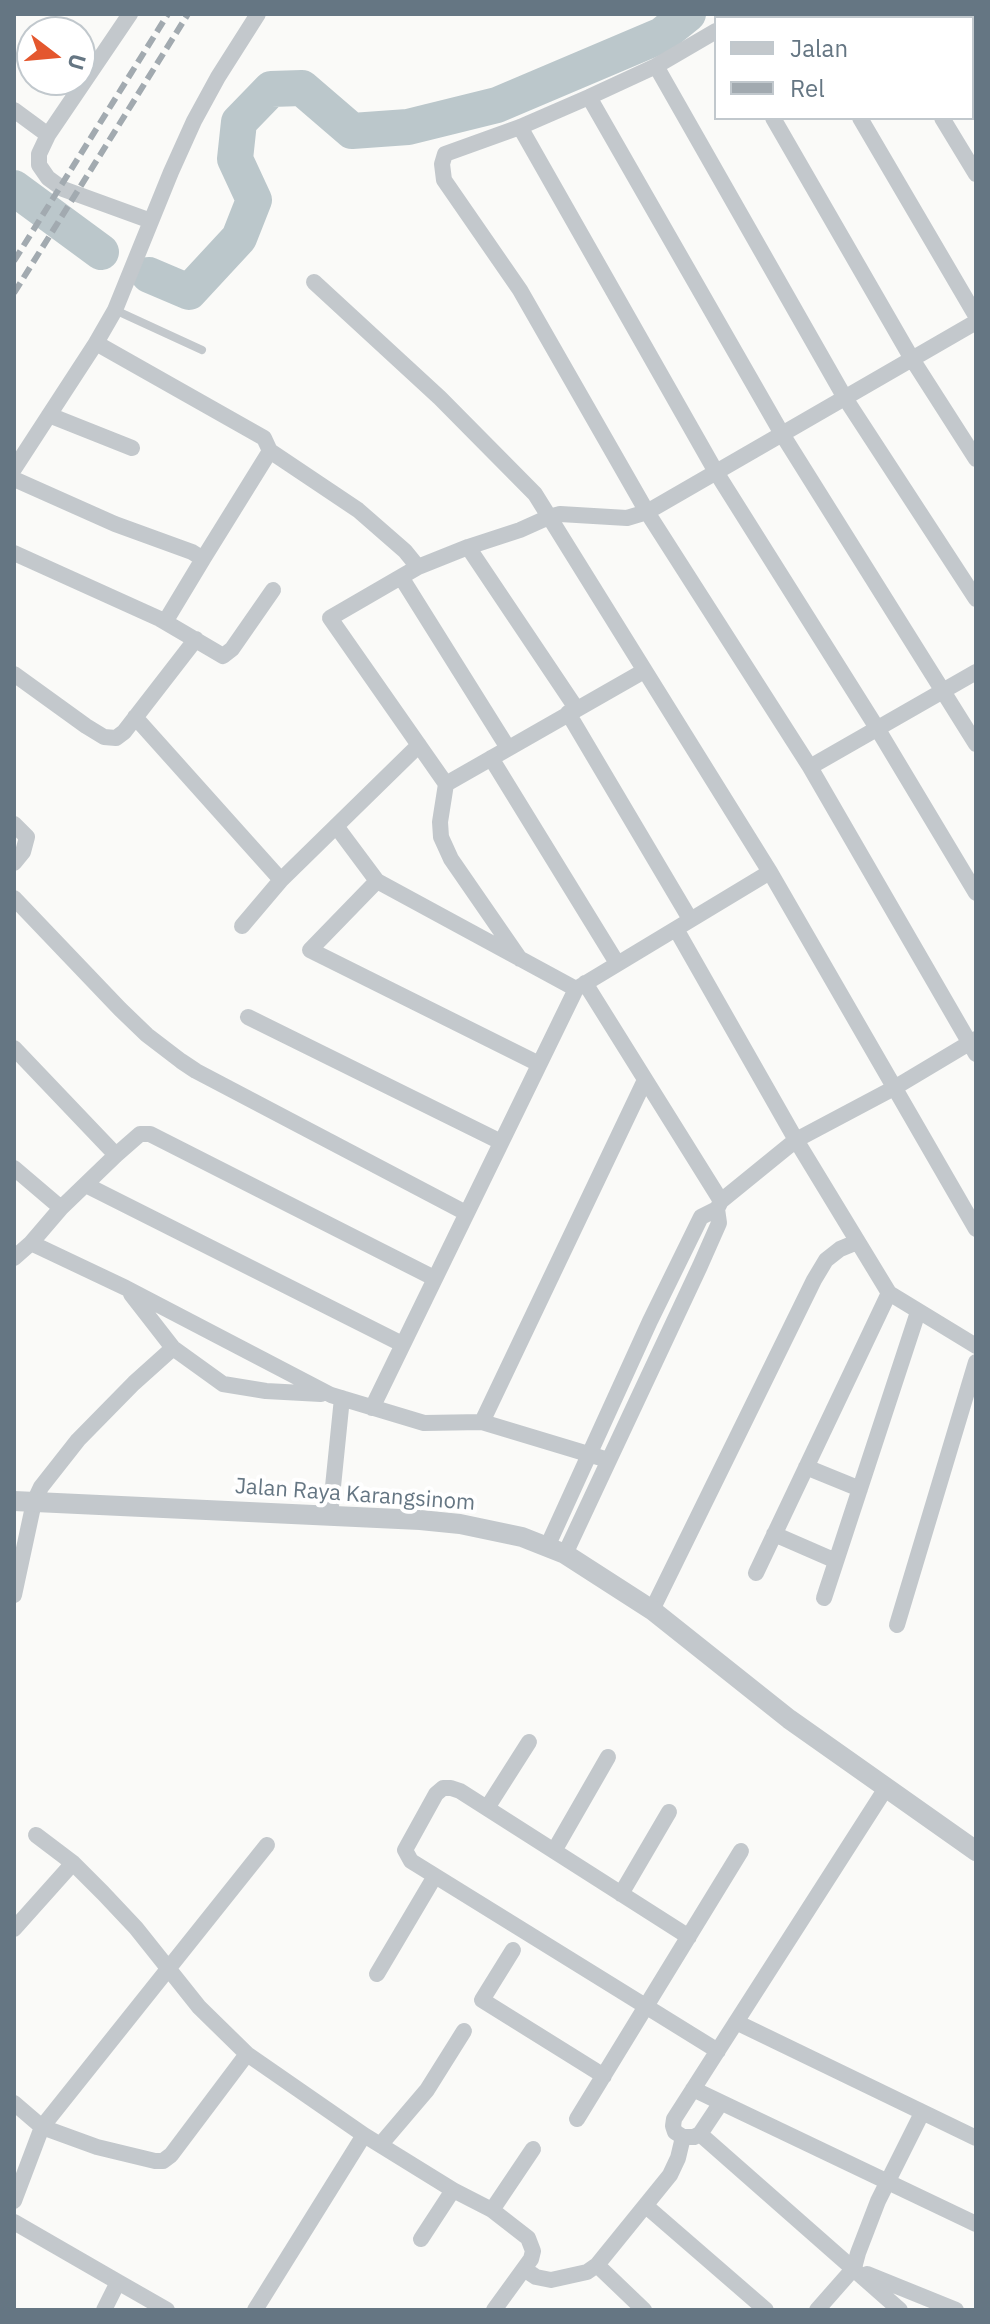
<!DOCTYPE html>
<style>
body{margin:0}
#map{position:relative;width:990px;height:2324px;overflow:hidden;background:#fafaf8;font-family:"IBM Plex Sans",sans-serif}
canvas{display:block}
.frame{position:absolute;inset:0;border:16px solid #657683;pointer-events:none}
.legend{position:absolute;left:714px;top:16px;width:260px;height:104px;box-sizing:border-box;background:#fff;border:2px solid #c1c8cd;margin:0;padding:10px 14px;list-style:none;font-size:24px;color:#657683}
.legend li{display:flex;align-items:center;gap:16px;height:40px}
.legend b{width:40px;border:2px solid #c1c8cd}
.north{position:absolute;left:16px;top:16px;width:80px;height:80px;box-sizing:border-box;background:#fff;border:2px solid #c1c8cd;border-radius:50%;rotate:106deg;font-size:22px;font-weight:700;line-height:32px;text-align:center;color:#657683}
.north::after{content:'';display:block;margin:auto;width:28px;height:36px;background:#e4572e;clip-path:polygon(50% 0,100% 100%,50% 72%,0 100%)}
</style>
<div id="map">
<canvas width="990" height="2324"></canvas>
<div class="frame"></div>
<ul class="legend">
<li><b style="height:10px;background:#c3c8cc"></b>Jalan</li>
<li><b style="height:10px;background:#a2aab0"></b>Rel</li>
</ul>
<div class="north">U</div>
</div>
<script>
const ctx = document.querySelector('canvas').getContext('2d');
ctx.lineJoin = 'round';
const poly = rows => new Path2D(rows.map(r => 'M' + r).join(''));
function strokePath(path, color, width, dash) { ctx.strokeStyle = color; ctx.lineWidth = width; ctx.lineCap = dash ? 'butt' : 'round'; ctx.setLineDash(dash || []); ctx.stroke(path); }
function drawText(font, color, halo, rows, align = 'center') {
  ctx.font = font + ' "IBM Plex Sans",sans-serif'; ctx.lineWidth = 8; ctx.setLineDash([]); ctx.textBaseline = 'middle'; ctx.strokeStyle = halo; ctx.fillStyle = color; for (const [text, x, y, turn = 0] of rows) {
    ctx.save(); ctx.translate(x, y); ctx.rotate((+turn || 0) * Math.PI / 180); ctx.textAlign = isNaN(turn) ? turn : align; if (halo) ctx.strokeText(text, 0, 0); ctx.fillText(text, 0, 0); ctx.restore();
  }
}
strokePath(poly([
 [14,188,101,252],
 [149,275,189,292,239,238,254,200,235,159,239,122,271,89,302,88,352,131,408,127,497,105,662,35,688,14]
]), '#bbc7cb', 36);
strokePath(poly([
 [115,310,202,350]
]), '#c3c8cc', 8);
strokePath(poly([
 [130,14,48,135,39,154,39,165,48,178,63,189,151,221],
 [801,14,803,18],
 [881,14,883,18],
 [972,14,976,21],
 [734,18,739,14],
 [919,18,926,14],
 [716,31,656,66,589,97,520,127,445,154,442,164,444,180,520,290,647,512,810,767,976,1054],
 [656,66,845,398,976,599],
 [589,97,782,434,976,744],
 [14,110,48,135],
 [773,118,912,359,976,459],
 [860,118,976,316],
 [942,118,976,174],
 [520,127,716,472,877,728,976,893],
 [314,282,440,398,535,494,770,872,976,1229],
 [96,343,264,438,270,451,358,510,405,551,418,567],
 [49,415,132,448],
 [14,469,96,343,115,310,171,172,194,121,218,77,258,14],
 [14,479,115,524,192,552,203,559,270,451],
 [468,547,576,708],
 [14,553,160,619,223,656,232,649,273,590],
 [401,577,508,748],
 [165,622,203,559],
 [14,674,86,726,104,737,116,738,124,732,196,639],
 [568,713,690,919],
 [135,717,281,880],
 [491,758,617,963],
 [810,767,976,672],
 [446,784,330,618,418,567,468,547,520,530,549,517,560,514,627,518,647,512,976,322],
 [14,824,27,837,23,852,14,863],
 [336,826,377,881,576,989],
 [377,881,310,950,539,1064],
 [14,898,120,1009,147,1035,181,1061,196,1071,466,1213],
 [242,926,281,880,419,745],
 [676,929,796,1140,889,1293,976,1346],
 [520,959,451,859,441,837,440,822,446,784,644,671],
 [585,983,721,1201],
 [248,1017,501,1142],
 [14,1048,116,1155],
 [14,1168,61,1208],
 [86,1185,402,1344],
 [31,1243,126,1288,331,1395,424,1423,482,1422,608,1460],
 [14,1258,31,1243,61,1208,116,1155,140,1134,150,1134,434,1278],
 [131,1294,173,1348,223,1384,266,1391,321,1394],
 [372,1408,576,989,770,872],
 [482,1422,645,1080],
 [806,1467,860,1489],
 [330,1516,342,1398],
 [774,1534,836,1561],
 [547,1547,650,1321,701,1217,717,1209,721,1201,796,1140,894,1088,976,1039],
 [565,1554,700,1266,719,1223,717,1209],
 [756,1573,889,1293],
 [14,1595,34,1502,41,1487,78,1440,134,1383,173,1348],
 [824,1598,918,1312],
 [652,1610,814,1280,826,1260,840,1249,857,1242],
 [897,1625,976,1362],
 [886,1788,674,2119,673,2126,675,2132,683,2137,694,2137,700,2134,900,2310],
 [487,1808,529,1742],
 [36,1835,73,1863,103,1893,136,1928,199,2007,247,2054,364,2135,453,2190,492,2210,528,2238,533,2251,531,2259,494,2310],
 [554,1851,608,1757],
 [621,1894,669,1812],
 [14,1929,73,1863],
 [689,1937,460,1791,451,1788,443,1788,436,1794,405,1850,411,1861,718,2051],
 [513,1950,482,2000,604,2076],
 [377,1974,435,1876],
 [736,2022,976,2138],
 [247,2054,171,2155,163,2161,155,2161,97,2147,42,2127,267,1845],
 [693,2089,976,2224],
 [14,2103,42,2127,14,2201],
 [577,2119,741,1851],
 [700,2134,720,2104],
 [381,2144,427,2090,464,2031],
 [646,2206,766,2310],
 [492,2210,533,2149],
 [14,2222,118,2282,104,2310],
 [421,2239,453,2190],
 [524,2269,536,2277,551,2280,587,2272,597,2265],
 [867,2274,956,2310],
 [118,2282,167,2310],
 [255,2310,364,2135],
 [644,2310,597,2265,670,2175,678,2158,683,2137],
 [817,2310,854,2268,858,2253,878,2201,922,2113]
]), '#c3c8cc', 16);
strokePath(poly([
 [14,1501,420,1520,460,1524,522,1537,565,1554,652,1610,789,1719,976,1851]
]), '#c3c8cc', 20);
strokePath(poly([
 [14,261,168,14],
 [14,293,188,14]
]), '#a2aab0', 6, [12, 6]);
drawText('22px', '#657683', '#fff', [
 ["Jalan Raya Karangsinom",355,1495,4]
]);
</script>
